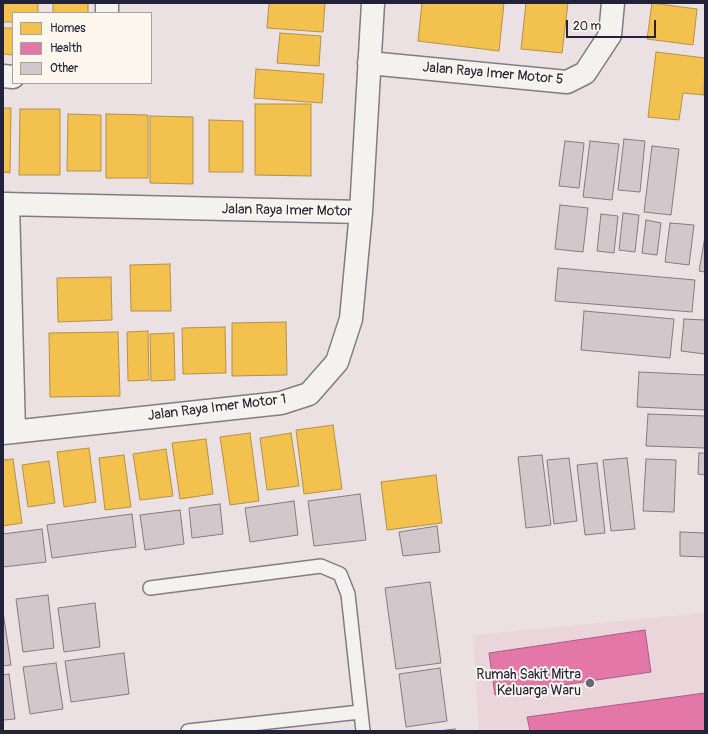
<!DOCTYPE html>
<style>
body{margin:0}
#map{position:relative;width:708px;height:734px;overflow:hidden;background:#ebe1e2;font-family:Pangolin,sans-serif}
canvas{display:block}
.frame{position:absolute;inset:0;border:4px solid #22223b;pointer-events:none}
.legend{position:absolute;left:12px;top:12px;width:140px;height:72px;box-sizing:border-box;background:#fbf7ec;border:1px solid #a4a2a5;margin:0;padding:5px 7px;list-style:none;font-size:12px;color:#22223b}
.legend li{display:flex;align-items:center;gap:8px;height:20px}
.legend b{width:20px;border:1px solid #a4a2a5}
.scale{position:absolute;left:566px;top:20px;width:90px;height:18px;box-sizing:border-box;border:2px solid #22223b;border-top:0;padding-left:5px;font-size:12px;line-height:14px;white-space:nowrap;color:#22223b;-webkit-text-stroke:3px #fbf7ec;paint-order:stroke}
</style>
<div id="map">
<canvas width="708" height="734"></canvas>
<div class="frame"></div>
<ul class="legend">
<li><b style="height:11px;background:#f2c14e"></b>Homes</li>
<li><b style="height:11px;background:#e377a8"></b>Health</li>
<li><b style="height:11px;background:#d4c7cc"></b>Other</li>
</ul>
<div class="scale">20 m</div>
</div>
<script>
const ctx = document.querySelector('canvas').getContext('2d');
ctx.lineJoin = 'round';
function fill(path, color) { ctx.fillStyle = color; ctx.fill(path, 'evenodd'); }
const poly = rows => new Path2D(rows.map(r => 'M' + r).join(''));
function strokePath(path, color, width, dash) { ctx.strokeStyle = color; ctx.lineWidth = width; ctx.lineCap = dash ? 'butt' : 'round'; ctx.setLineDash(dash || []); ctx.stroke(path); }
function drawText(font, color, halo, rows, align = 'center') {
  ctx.font = font + ' Pangolin,sans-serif'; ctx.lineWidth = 4; ctx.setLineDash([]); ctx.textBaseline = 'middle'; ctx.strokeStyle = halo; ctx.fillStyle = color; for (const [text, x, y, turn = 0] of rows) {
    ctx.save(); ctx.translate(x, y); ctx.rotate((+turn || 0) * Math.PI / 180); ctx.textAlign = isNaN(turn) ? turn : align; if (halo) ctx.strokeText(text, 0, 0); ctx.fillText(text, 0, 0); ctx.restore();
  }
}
fill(poly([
 [705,613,705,731,479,731,473,635]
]), '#e9d5da');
const homes = poly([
 [3,3,38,3,38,13,13,13,13,22,3,22,3,3],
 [53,3,88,3,88,13,53,13,53,3],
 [269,3,325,3,323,32,267,28,269,3],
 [422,3,504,3,499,51,418,41,422,3],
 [526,3,568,3,562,53,521,49,526,3],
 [652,3,697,9,693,45,647,39,652,3],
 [3,28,13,28,13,55,3,54,3,28],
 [280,33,321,36,319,66,277,63,280,33],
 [656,52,705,58,704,95,683,93,679,120,648,117,656,52],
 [256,69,324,74,322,103,254,98,256,69],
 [255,104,311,104,311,176,255,175,255,104],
 [3,108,11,108,10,173,3,172,3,108],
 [20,109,60,109,60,175,19,175,20,109],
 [68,114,101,115,101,171,67,171,68,114],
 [106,114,148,115,148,178,106,178,106,114],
 [150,116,193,117,193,184,150,183,150,116],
 [209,120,243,121,243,172,209,172,209,120],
 [170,264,171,311,131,311,130,265,170,264],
 [111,277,112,320,58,322,57,278,111,277],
 [286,322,287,375,232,376,232,323,286,322],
 [225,327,226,373,183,374,182,328,225,327],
 [148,331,149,380,128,381,127,332,148,331],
 [118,332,120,396,50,397,49,333,118,332],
 [174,333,175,380,151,381,150,334,174,333],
 [333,425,342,489,304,494,296,430,333,425],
 [250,433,259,501,230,505,220,437,250,433],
 [291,433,299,486,267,490,260,438,291,433],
 [206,439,213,494,180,499,172,443,206,439],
 [89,448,96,502,64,507,57,452,89,448],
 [166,449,173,496,140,500,133,454,166,449],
 [124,455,131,507,105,510,99,458,124,455],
 [13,459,22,523,3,526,3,460,13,459],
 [49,461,55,503,28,507,22,465,49,461],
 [436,475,442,523,387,530,381,482,436,475]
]);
fill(homes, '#f2c14e');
strokePath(homes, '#b49148', 1);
const health = poly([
 [645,630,651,672,495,695,489,653,645,630],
 [705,693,705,731,530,731,527,717,705,693]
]);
fill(health, '#e377a8');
strokePath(health, '#a95e87', 1);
const building = poly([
 [624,139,645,141,640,192,618,190,624,139],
 [565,141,584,143,579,188,559,186,565,141],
 [590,141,619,144,612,200,583,197,590,141],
 [652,146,679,149,671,215,644,212,652,146],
 [560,205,588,208,583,252,555,249,560,205],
 [623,213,639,215,635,252,619,250,623,213],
 [601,214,618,216,614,253,597,251,601,214],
 [646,220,661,223,657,255,642,253,646,220],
 [670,223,694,225,689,265,665,262,670,223],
 [705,237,705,272,699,271,705,237],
 [558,268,695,280,692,312,555,301,558,268],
 [584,311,674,319,670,358,581,350,584,311],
 [684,319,705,320,705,354,681,351,684,319],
 [639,372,705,375,705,410,637,407,639,372],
 [648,414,705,416,705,448,646,446,648,414],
 [699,453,705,453,705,475,698,474,699,453],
 [542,455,551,525,526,528,518,457,542,455],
 [569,458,577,521,554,524,547,460,569,458],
 [627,458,635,529,611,531,603,460,627,458],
 [646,459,676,460,674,512,643,511,646,459],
 [597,463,605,533,585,535,577,465,597,463],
 [360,494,366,540,314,546,308,501,360,494],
 [294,501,298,535,250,542,245,508,294,501],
 [220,504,223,534,192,538,189,508,220,504],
 [180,510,184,544,145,550,140,515,180,510],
 [132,514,136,547,52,558,47,525,132,514],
 [437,526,440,552,403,556,399,532,437,526],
 [42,529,46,562,3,567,3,534,42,529],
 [680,532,705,533,705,557,680,556,680,532],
 [430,582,441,663,396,669,385,588,430,582],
 [48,595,54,648,23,652,16,599,48,595],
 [95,603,100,647,64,652,58,608,95,603],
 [3,612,11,665,3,666,3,612],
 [124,653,129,694,71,702,65,661,124,653],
 [56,663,63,709,30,714,23,667,56,663],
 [440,668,447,721,406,727,399,674,440,668],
 [9,674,15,719,3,720,3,675,9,674],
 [455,729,455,731,437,731,455,729]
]);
fill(building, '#d4c7cc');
strokePath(building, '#817c82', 1);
const lane = poly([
 [150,588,321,566,340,574,348,594,363,731],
 [188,731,360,712]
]);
const street = poly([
 [107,3,107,13],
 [369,63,567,82,585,73,610,35,613,3],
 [3,76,13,77],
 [3,204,361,212],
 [8,204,14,432],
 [3,433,281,403,309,394,337,362,351,319,361,212,373,3]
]);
strokePath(lane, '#817c82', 16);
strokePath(street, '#817c82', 25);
strokePath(lane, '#f4f2ef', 13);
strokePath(street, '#f4f2ef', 22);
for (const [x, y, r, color] of [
 [590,683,5,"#686575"]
]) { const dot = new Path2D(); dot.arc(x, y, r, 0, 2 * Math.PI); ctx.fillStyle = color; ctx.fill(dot); strokePath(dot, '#fbf7ec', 1.5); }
drawText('14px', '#22223b', '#fbf7ec', [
 ["Jalan Raya Imer Motor 5",493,74,5],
 ["Jalan Raya Imer Motor",287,211,1],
 ["Jalan Raya Imer Motor 1",217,408,-7]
]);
drawText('14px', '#22223b', '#fbf7ec', [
 ["Rumah Sakit Mitra",581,675],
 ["Keluarga Waru",581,691]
], 'right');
</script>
